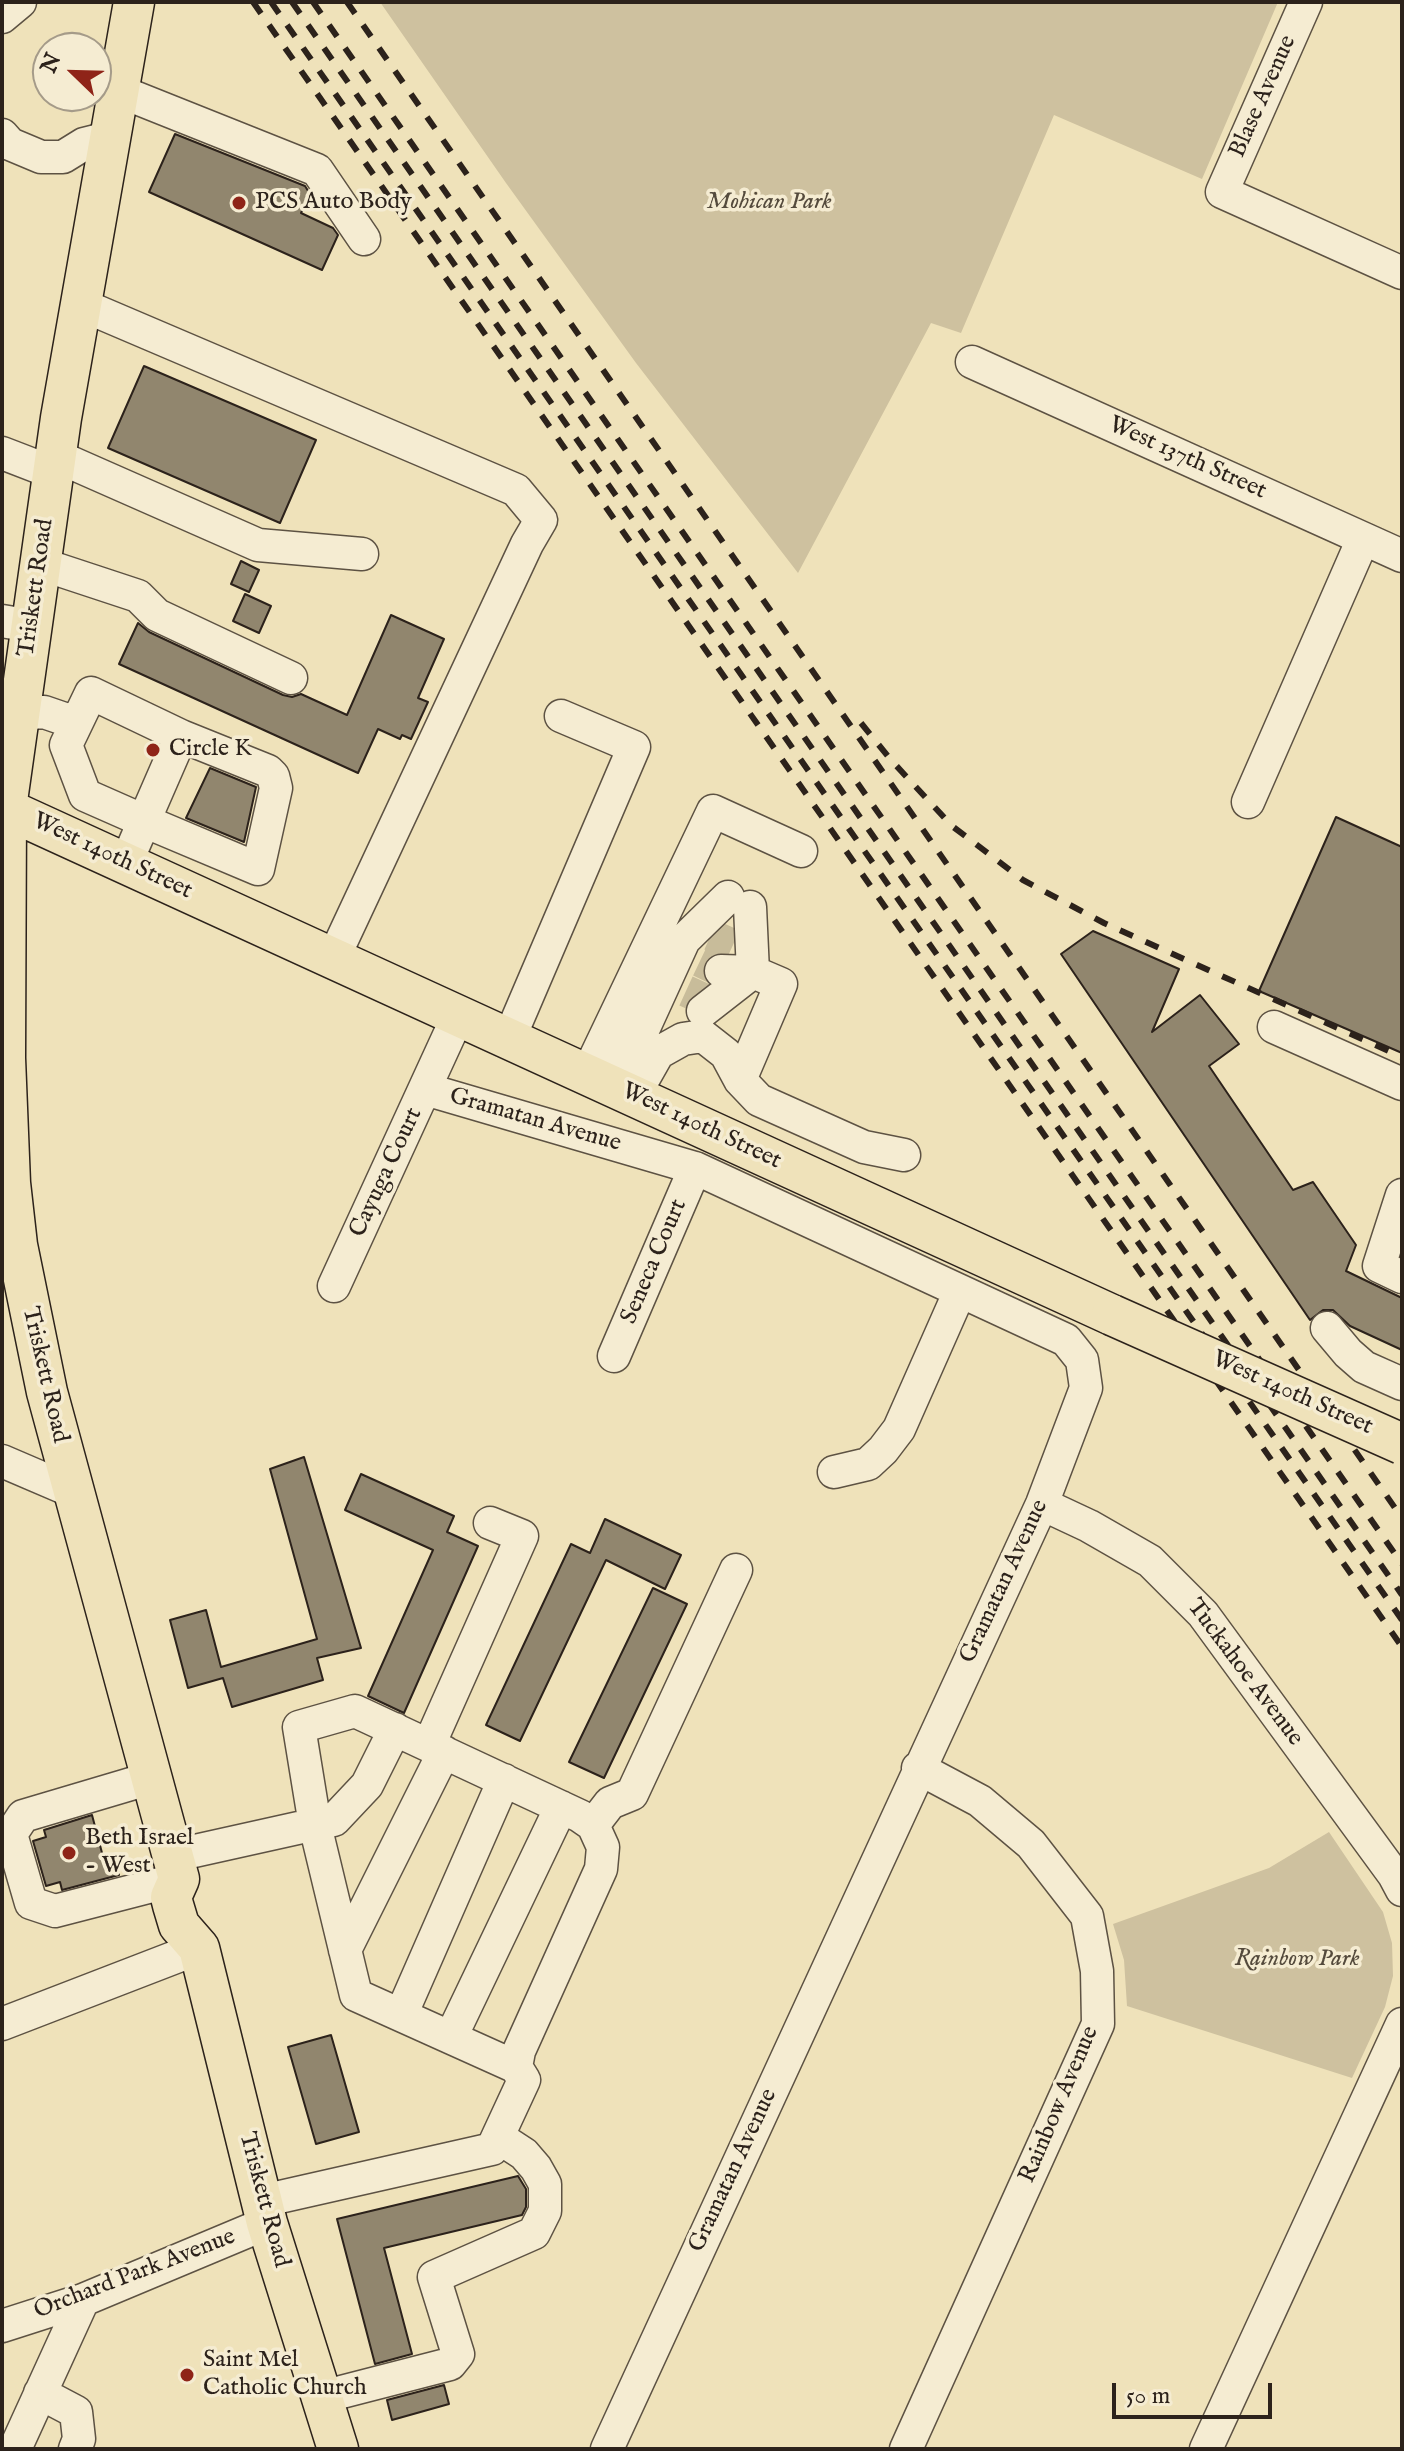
<!DOCTYPE html>
<style>
body{margin:0}
#map{position:relative;width:1404px;height:2451px;overflow:hidden;background:#efe2ba;font-family:"IM FELL English",serif}
canvas{display:block}
.frame{position:absolute;inset:0;border:4px solid #2c221b;pointer-events:none}
.north{position:absolute;left:32px;top:32px;width:80px;height:80px;box-sizing:border-box;background:#f5ecd2;border:2px solid #a59b89;border-radius:50%;rotate:293deg;font-size:22px;font-weight:700;line-height:32px;text-align:center;color:#2c221b}
.north::after{content:'';display:block;margin:auto;width:28px;height:36px;background:#8f2418;clip-path:polygon(50% 0,100% 100%,50% 72%,0 100%)}
.scale{position:absolute;left:1112px;top:2383px;width:160px;height:36px;box-sizing:border-box;border:4px solid #2c221b;border-top:0;padding-left:10px;font-size:24px;line-height:28px;white-space:nowrap;color:#2c221b;-webkit-text-stroke:6px #f5ecd2;paint-order:stroke}
</style>
<div id="map">
<canvas width="1404" height="2451"></canvas>
<div class="frame"></div>
<div class="north">N</div>
<div class="scale">50 m</div>
</div>
<script>
const ctx = document.querySelector('canvas').getContext('2d');
ctx.lineJoin = 'round';
function fill(path, color) { ctx.fillStyle = color; ctx.fill(path, 'evenodd'); }
const poly = rows => new Path2D(rows.map(r => 'M' + r).join(''));
function strokePath(path, color, width, dash) { ctx.strokeStyle = color; ctx.lineWidth = width; ctx.lineCap = dash ? 'butt' : 'round'; ctx.setLineDash(dash || []); ctx.stroke(path); }
function drawText(font, color, halo, rows, align = 'center') {
  ctx.font = font + ' "IM FELL English",serif'; ctx.lineWidth = 7; ctx.setLineDash([]); ctx.textBaseline = 'middle'; ctx.strokeStyle = halo; ctx.fillStyle = color; for (const [text, x, y, turn = 0] of rows) {
    ctx.save(); ctx.translate(x, y); ctx.rotate((+turn || 0) * Math.PI / 180); ctx.textAlign = isNaN(turn) ? turn : align; if (halo) ctx.strokeText(text, 0, 0); ctx.fillText(text, 0, 0); ctx.restore();
  }
}
fill(poly([
 [380,2,1278,2,1202,179,1054,115,961,333,931,323,798,573,636,363,506,183],
 [1329,1832,1383,1912,1392,1943,1393,1976,1385,2007,1352,2078,1127,2006,1124,1960,1113,1924,1269,1868]
]), '#cec19f');
const building = poly([
 [175,134,305,186,310,194,301,213,333,228,338,235,322,270,149,192,175,134],
 [144,366,316,440,280,523,108,448,144,366],
 [241,561,259,570,249,592,231,584,241,561],
 [245,594,271,606,259,633,233,621,245,594],
 [391,615,444,639,418,698,428,702,411,739,402,735,400,739,378,729,358,773,119,664,138,623,149,632,283,695,292,697,301,694,347,715,391,615],
 [210,768,256,787,244,842,186,818,210,768],
 [1336,817,1402,847,1402,1053,1259,991,1336,817],
 [1093,931,1179,969,1152,1032,1200,995,1239,1044,1209,1066,1293,1190,1313,1182,1356,1245,1346,1271,1402,1298,1402,1350,1350,1326,1333,1310,1323,1310,1310,1320,1061,954,1093,931],
 [304,1457,361,1648,317,1658,323,1680,232,1707,223,1678,188,1688,170,1620,206,1610,221,1667,317,1639,270,1469,304,1457],
 [361,1474,454,1516,447,1532,478,1546,404,1713,368,1696,433,1550,345,1510,361,1474],
 [605,1519,681,1555,665,1589,606,1560,520,1741,486,1725,571,1544,590,1553,605,1519],
 [653,1588,687,1604,604,1778,569,1762,653,1588],
 [92,1815,106,1868,117,1865,119,1875,62,1890,60,1882,46,1886,33,1841,46,1837,44,1830,92,1815],
 [331,2035,359,2132,316,2144,288,2047,331,2035],
 [518,2176,526,2189,526,2207,522,2215,384,2248,412,2354,375,2364,337,2219,518,2176],
 [444,2385,449,2404,392,2420,387,2400,444,2385]
]);
fill(building, '#91866e');
strokePath(building, '#2c221b', 2);
strokePath(poly([
 [711,935,733,945],
 [700,961,721,971],
 [686,991,708,1001]
]), '#c8bc9a', 32, [32, 16]);
const minor = poly([
 [1306,2,1222,192,1402,273],
 [2,17,20,2],
 [119,91,317,170,364,239],
 [2,135,10,144,41,157,63,157,84,144,112,137],
 [82,305,516,490,541,520,527,544,333,959],
 [972,362,1402,556],
 [2,453,54,473],
 [56,456,258,545,362,554],
 [41,564,138,596,157,615,291,678],
 [2,621,32,626],
 [19,714,44,712,76,723],
 [1248,802,1363,539],
 [126,863,139,833,144,821,181,736,91,693,66,745,85,795,144,821,258,869,276,788,273,776,268,771,181,736],
 [750,907,753,972],
 [721,971,753,972,781,984,740,1080],
 [703,1011,753,972],
 [1274,1027,1402,1084],
 [509,1039,634,747,561,716],
 [587,1075,713,811,801,851],
 [425,1089,695,1168,1066,1340,1082,1360,1086,1388,1042,1504,607,2449],
 [616,1089,684,940,728,897],
 [633,1097,658,1053,683,1039,703,1036,726,1054,740,1080,759,1100,864,1147,904,1155],
 [1402,1195,1379,1266,1402,1277],
 [334,1286,458,1016],
 [1327,1328,1348,1353,1364,1367,1402,1384],
 [614,1356,695,1168],
 [2,1461,72,1491],
 [834,1472,868,1464,883,1450,899,1429,960,1291],
 [1042,1504,1089,1526,1150,1561,1203,1614,1394,1875,1402,1890],
 [429,1745,522,1536,490,1523],
 [151,1778,23,1816,11,1834,31,1903,55,1911,179,1879],
 [593,1825,610,1803,632,1794,736,1570],
 [172,1856,334,1820,367,1785,395,1729],
 [345,1950,444,1752],
 [401,2015,504,1780],
 [2,2024,199,1948],
 [451,2037,561,1807],
 [262,2201,492,2149,524,2080,516,2067,519,2051,601,1869,603,1847,593,1825,580,1816,355,1711,299,1727,315,1825,356,1995,516,2067],
 [2,2326,83,2300,267,2223],
 [40,2393,76,2412,79,2439,75,2449],
 [322,2397,450,2364,458,2354,434,2277,534,2233,545,2211,545,2184,536,2168,524,2154,498,2137],
 [15,2449,83,2300],
 [906,2449,1098,2024,1097,1971,1087,1916,1031,1844,980,1801,918,1768],
 [1206,2449,1402,2024]
]);
const major = poly([
 [134,2,61,418,6,808,5,1058,10,1183,17,1245,47,1392,179,1879,171,1897,173,1905,179,1925,199,1948,267,2223,338,2449],
 [2,807,1112,1315]
]);
strokePath(minor, '#5d5243', 35);
strokePath(major, '#2c221b', 43);
strokePath(minor, '#f5ecd2', 32);
strokePath(major, '#efe2ba', 40);
strokePath(poly([
 [253,2,1402,1647],
 [271,2,1402,1620],
 [292,2,1402,1595],
 [313,2,1402,1564],
 [347,2,1402,1518],
 [861,723,891,760,952,826,1023,880,1104,923,1402,1057]
]), '#2c221b', 6, [14, 14]);
const majorBridge = poly([
 [1112,1315,1402,1444]
]);
strokePath(majorBridge, '#2c221b', 43, []);
strokePath(majorBridge, '#efe2ba', 40);
for (const [x, y, r, color] of [
 [239,203,8,"#8f2418"],
 [153,750,8,"#8f2418"],
 [69,1853,8,"#8f2418"],
 [187,2375,8,"#8f2418"]
]) { const dot = new Path2D(); dot.arc(x, y, r, 0, 2 * Math.PI); ctx.fillStyle = color; ctx.fill(dot); strokePath(dot, '#f5ecd2', 3); }
drawText('24px', '#2c221b', '#f5ecd2', [
 ["Blase Avenue",1264,97,-66],
 ["West 137th Street",1187,459,24],
 ["Triskett Road",37,588,-82],
 ["West 140th Street",112,857,25],
 ["Gramatan Avenue",535,1121,16],
 ["West 140th Street",701,1127,25],
 ["Cayuga Court",387,1173,-65],
 ["Seneca Court",655,1262,-67],
 ["Triskett Road",44,1375,77],
 ["West 140th Street",1292,1394,24],
 ["Gramatan Avenue",1005,1582,-65],
 ["Tuckahoe Avenue",1244,1673,53],
 ["Rainbow Avenue",1060,2105,-67],
 ["Gramatan Avenue",734,2171,-65],
 ["Triskett Road",263,2200,75],
 ["Orchard Park Avenue",135,2275,-21]
]);
drawText('24px', '#2c221b', '#f5ecd2', [
 ["PCS Auto Body",255,203],
 ["Circle K",169,750],
 ["Beth Israel",85,1839],
 ["- West",85,1867],
 ["Saint Mel",203,2361],
 ["Catholic Church",203,2389]
], 'left');
drawText('italic 24px', '#544a3c', '#f5ecd2', [
 ["Mohican Park",769,203],
 ["Rainbow Park",1297,1960]
]);
</script>
